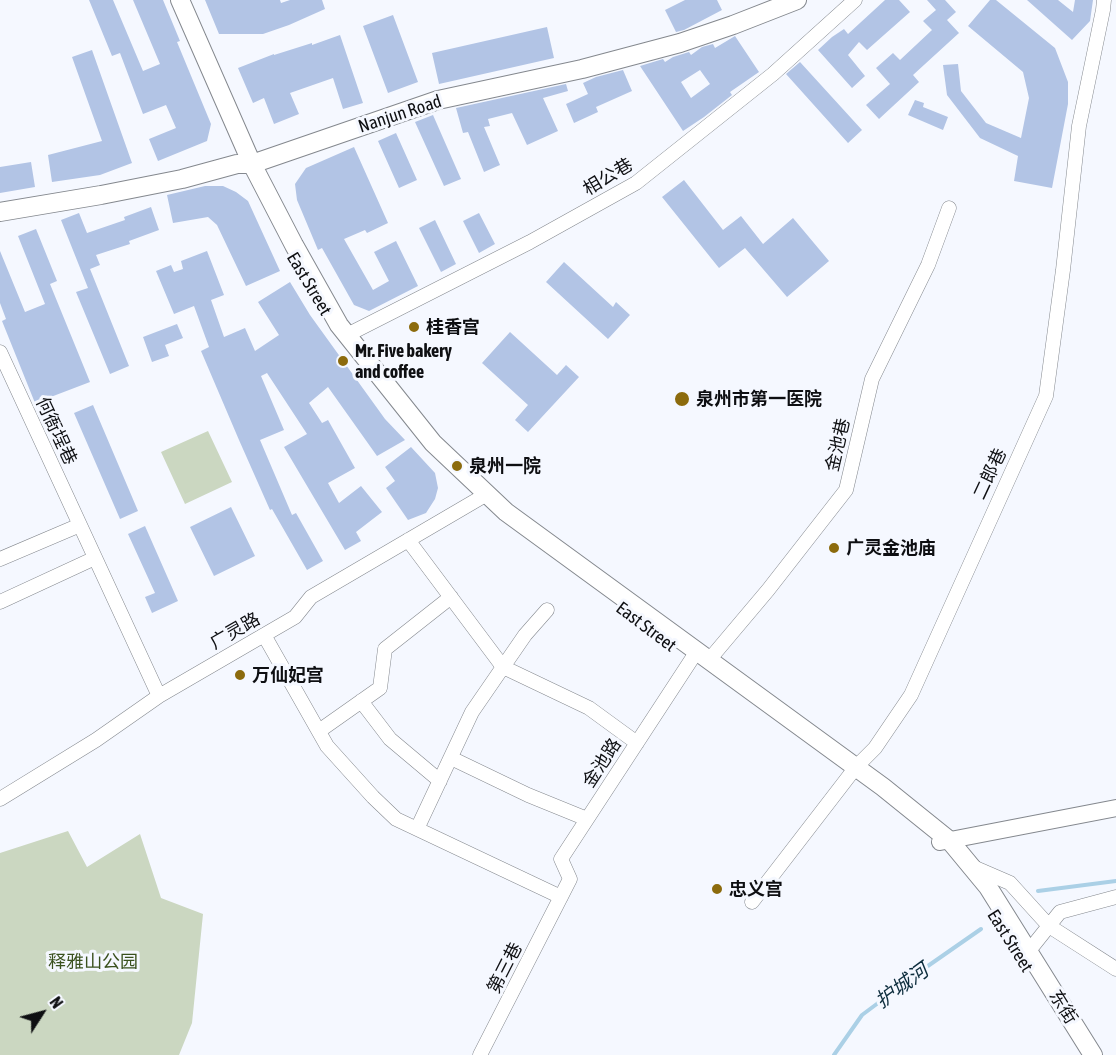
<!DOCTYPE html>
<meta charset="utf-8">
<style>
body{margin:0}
#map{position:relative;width:1116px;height:1055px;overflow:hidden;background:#f5f8ff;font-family:"Asap Condensed",sans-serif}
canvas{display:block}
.north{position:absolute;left:12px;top:983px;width:60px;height:60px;-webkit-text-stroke:4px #f5f8ff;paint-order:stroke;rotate:54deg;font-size:16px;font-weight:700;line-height:24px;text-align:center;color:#0e0f12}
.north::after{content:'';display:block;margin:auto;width:21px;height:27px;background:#0e0f12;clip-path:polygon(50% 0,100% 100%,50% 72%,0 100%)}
</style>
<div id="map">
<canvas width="1116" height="1055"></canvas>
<div class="north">N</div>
</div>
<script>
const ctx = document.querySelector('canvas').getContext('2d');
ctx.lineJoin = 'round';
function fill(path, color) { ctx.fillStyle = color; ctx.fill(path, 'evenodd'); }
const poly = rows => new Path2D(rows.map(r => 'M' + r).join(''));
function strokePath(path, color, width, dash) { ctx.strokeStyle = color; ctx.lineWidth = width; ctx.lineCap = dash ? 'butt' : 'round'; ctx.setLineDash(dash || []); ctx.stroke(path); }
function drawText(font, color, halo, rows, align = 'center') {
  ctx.font = font + ' "Asap Condensed","Noto Sans SC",sans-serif'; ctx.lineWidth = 6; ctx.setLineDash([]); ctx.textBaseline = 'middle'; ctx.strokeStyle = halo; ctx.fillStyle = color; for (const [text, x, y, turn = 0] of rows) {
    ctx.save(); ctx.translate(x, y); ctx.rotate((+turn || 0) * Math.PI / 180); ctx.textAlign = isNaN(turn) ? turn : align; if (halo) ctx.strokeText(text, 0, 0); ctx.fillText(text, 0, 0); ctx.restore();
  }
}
fill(poly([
 [208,431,232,482,185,504,161,452],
 [68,831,87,867,140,834,161,898,203,914,192,1023,179,1055,0,1055,0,853]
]), '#cbd7c1');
strokePath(poly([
 [1038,891,1116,881],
 [834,1055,862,1015,925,968,981,929]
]), '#abd0e6', 4);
fill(poly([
 [89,0,113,0,143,71,160,64,133,0,163,0,180,41,177,42,211,124,207,141,158,161,149,139,176,128,166,105,143,114,120,53,112,56],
 [205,0,280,0,281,3,290,0,322,0,325,9,289,25,263,34,219,34],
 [685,0,717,0,722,10,684,30,676,32,665,10],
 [885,0,899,0,910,12,867,50,859,42,848,55,865,76,852,88,818,50,832,37,844,29,848,34],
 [927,0,945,0,956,12,947,20,959,33,913,75,919,82,879,119,866,105,890,84,876,68,893,53,900,60,932,30,923,21,936,10],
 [990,0,996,0,1055,48,1068,82,1068,104,1052,188,1014,181,1018,156,980,138,947,95,943,65,958,64,961,91,986,123,1021,138,1029,98,1023,72,968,26],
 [1027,0,1058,0,1073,12,1075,0,1093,0,1090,21,1072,40],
 [393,15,418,82,388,93,363,26],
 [547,27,554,58,439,84,432,53],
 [340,35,363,103,343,109,333,78,290,93,299,114,274,124,264,98,253,103,238,68,274,54,274,55,312,43,312,45],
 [735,36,759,72,730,92,732,95,704,117,683,131,640,66,663,59,665,62,673,57,689,52,691,55,702,47,713,44,715,48],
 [700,70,710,84,691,98,681,82],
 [92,50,132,163,100,175,52,182,48,155,102,141,72,57],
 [800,62,862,130,848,143,786,74],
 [623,70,632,91,596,107,598,112,574,123,566,104,588,94,583,83,596,77],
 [566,84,568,91,543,98,558,131,527,145,512,113,488,119,490,126,484,127,500,165,484,172,468,132,463,133,456,108],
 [915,100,924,103,923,107,948,117,943,130,908,115],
 [433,115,461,179,444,186,415,122],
 [396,133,417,180,399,188,378,141],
 [354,147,388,223,367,233,365,230,344,239,373,290,389,281,374,252,396,241,418,286,369,311,354,305,322,248,318,250,297,200,295,184,306,168],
 [31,162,35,187,0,193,0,167],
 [684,180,723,230,741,216,763,244,793,218,829,261,787,297,745,248,719,268,662,197],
 [205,186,223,186,236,192,248,201,280,271,246,286,217,225,208,217,173,223,167,195],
 [151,207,159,230,129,241,130,244,96,255,100,265,90,269,129,366,110,374,76,292,88,288,61,220,79,213,87,233,125,220,124,217],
 [479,213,495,244,479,253,463,221],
 [435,220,456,264,441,272,419,228],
 [36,229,57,281,50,284,90,382,35,403,2,321,6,319,0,303,0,251,25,312,45,304,18,236],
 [207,251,224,295,211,300,224,337,245,328,255,351,279,335,258,302,290,282,310,315,385,419,405,440,377,456,328,387,309,403,322,423,328,420,355,468,328,483,339,503,361,486,382,512,356,532,361,541,345,550,284,447,307,434,267,373,261,376,284,430,260,440,292,515,296,513,323,561,307,570,272,509,270,510,239,440,201,351,209,347,194,306,174,314,156,271,171,265,174,272,183,269,181,261],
 [564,262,613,307,616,302,630,315,608,339,546,282],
 [177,324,183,338,165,345,169,356,152,362,143,337],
 [510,332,557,375,566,365,579,377,528,432,515,420,528,405,482,363],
 [93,405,138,511,120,519,74,413],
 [411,447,435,473,438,488,435,499,426,513,408,520,386,488,395,481,385,467],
 [231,507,255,556,214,576,190,527],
 [145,526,178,601,152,613,145,597,155,593,128,534]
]), '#b2c4e5');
const minor = poly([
 [347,335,530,242,636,183,773,74,855,0],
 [0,352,159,696],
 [408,540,503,667,589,708,637,743],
 [0,559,80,525],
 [0,602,95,558],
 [264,635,327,746,373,797,396,819,561,897],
 [709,660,768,590,846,490,872,379,928,265,949,208],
 [361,701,390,739,440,781],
 [319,731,380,688,385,649,451,597],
 [451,758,528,795,587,819],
 [0,799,96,740,159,696,295,617,311,597,487,494],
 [417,829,472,712,525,635,547,610],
 [973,867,1010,883,1049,926,1116,969],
 [752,902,856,767,875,748,911,695,1046,396,1063,270,1079,126,1103,10,1104,0],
 [1028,952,1060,912,1116,897],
 [480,1055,570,879,561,859,697,651]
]);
const tertiary = poly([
 [940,842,1116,808]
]);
const secondary = poly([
 [180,0,252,164,294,245,339,325,433,443,506,512,883,787,950,841,988,887,1093,1055],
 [0,212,101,195,182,179,237,164,252,164,438,100,582,69,680,43,733,25,797,0]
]);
strokePath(minor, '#84888e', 15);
strokePath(tertiary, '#84888e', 18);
strokePath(secondary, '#84888e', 20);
strokePath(minor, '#fff', 14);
strokePath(tertiary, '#fff', 16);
strokePath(secondary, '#fff', 18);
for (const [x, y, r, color] of [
 [414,327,6,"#8c6b0d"],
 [343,361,6,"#8c6b0d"],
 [682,399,8,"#8c6b0d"],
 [457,466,6,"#8c6b0d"],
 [834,548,6,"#8c6b0d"],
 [240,675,6,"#8c6b0d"],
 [717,889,6,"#8c6b0d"]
]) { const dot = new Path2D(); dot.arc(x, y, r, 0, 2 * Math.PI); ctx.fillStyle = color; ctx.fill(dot); strokePath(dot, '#f5f8ff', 2); }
drawText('18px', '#0e0f12', '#f5f8ff', [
 ["Nanjun Road",400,114,-18],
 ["相公巷",608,177,-31],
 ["East Street",309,284,59],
 ["何衙埕巷",56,431,65],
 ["金池巷",838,445,-77],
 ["二郎巷",990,474,-65],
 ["East Street",646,627,37],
 ["广灵路",235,631,-30],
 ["金池路",602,763,-57],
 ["East Street",1010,941,58],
 ["第三巷",505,968,-63],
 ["东街",1063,1007,58]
]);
drawText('bold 18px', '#0e0f12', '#f5f8ff', [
 ["桂香宫",426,327],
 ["Mr. Five bakery",355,351],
 ["and coffee",355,372],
 ["泉州市第一医院",696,399],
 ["泉州一院",469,466],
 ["广灵金池庙",846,548],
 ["万仙妃宫",252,675],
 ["忠义宫",729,889]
], 'left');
drawText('18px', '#3a511e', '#f5f8ff', [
 ["释雅山公园",93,962]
]);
drawText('italic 20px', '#0d2d3d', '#f5f8ff', [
 ["护城河",902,986,-36]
]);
</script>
